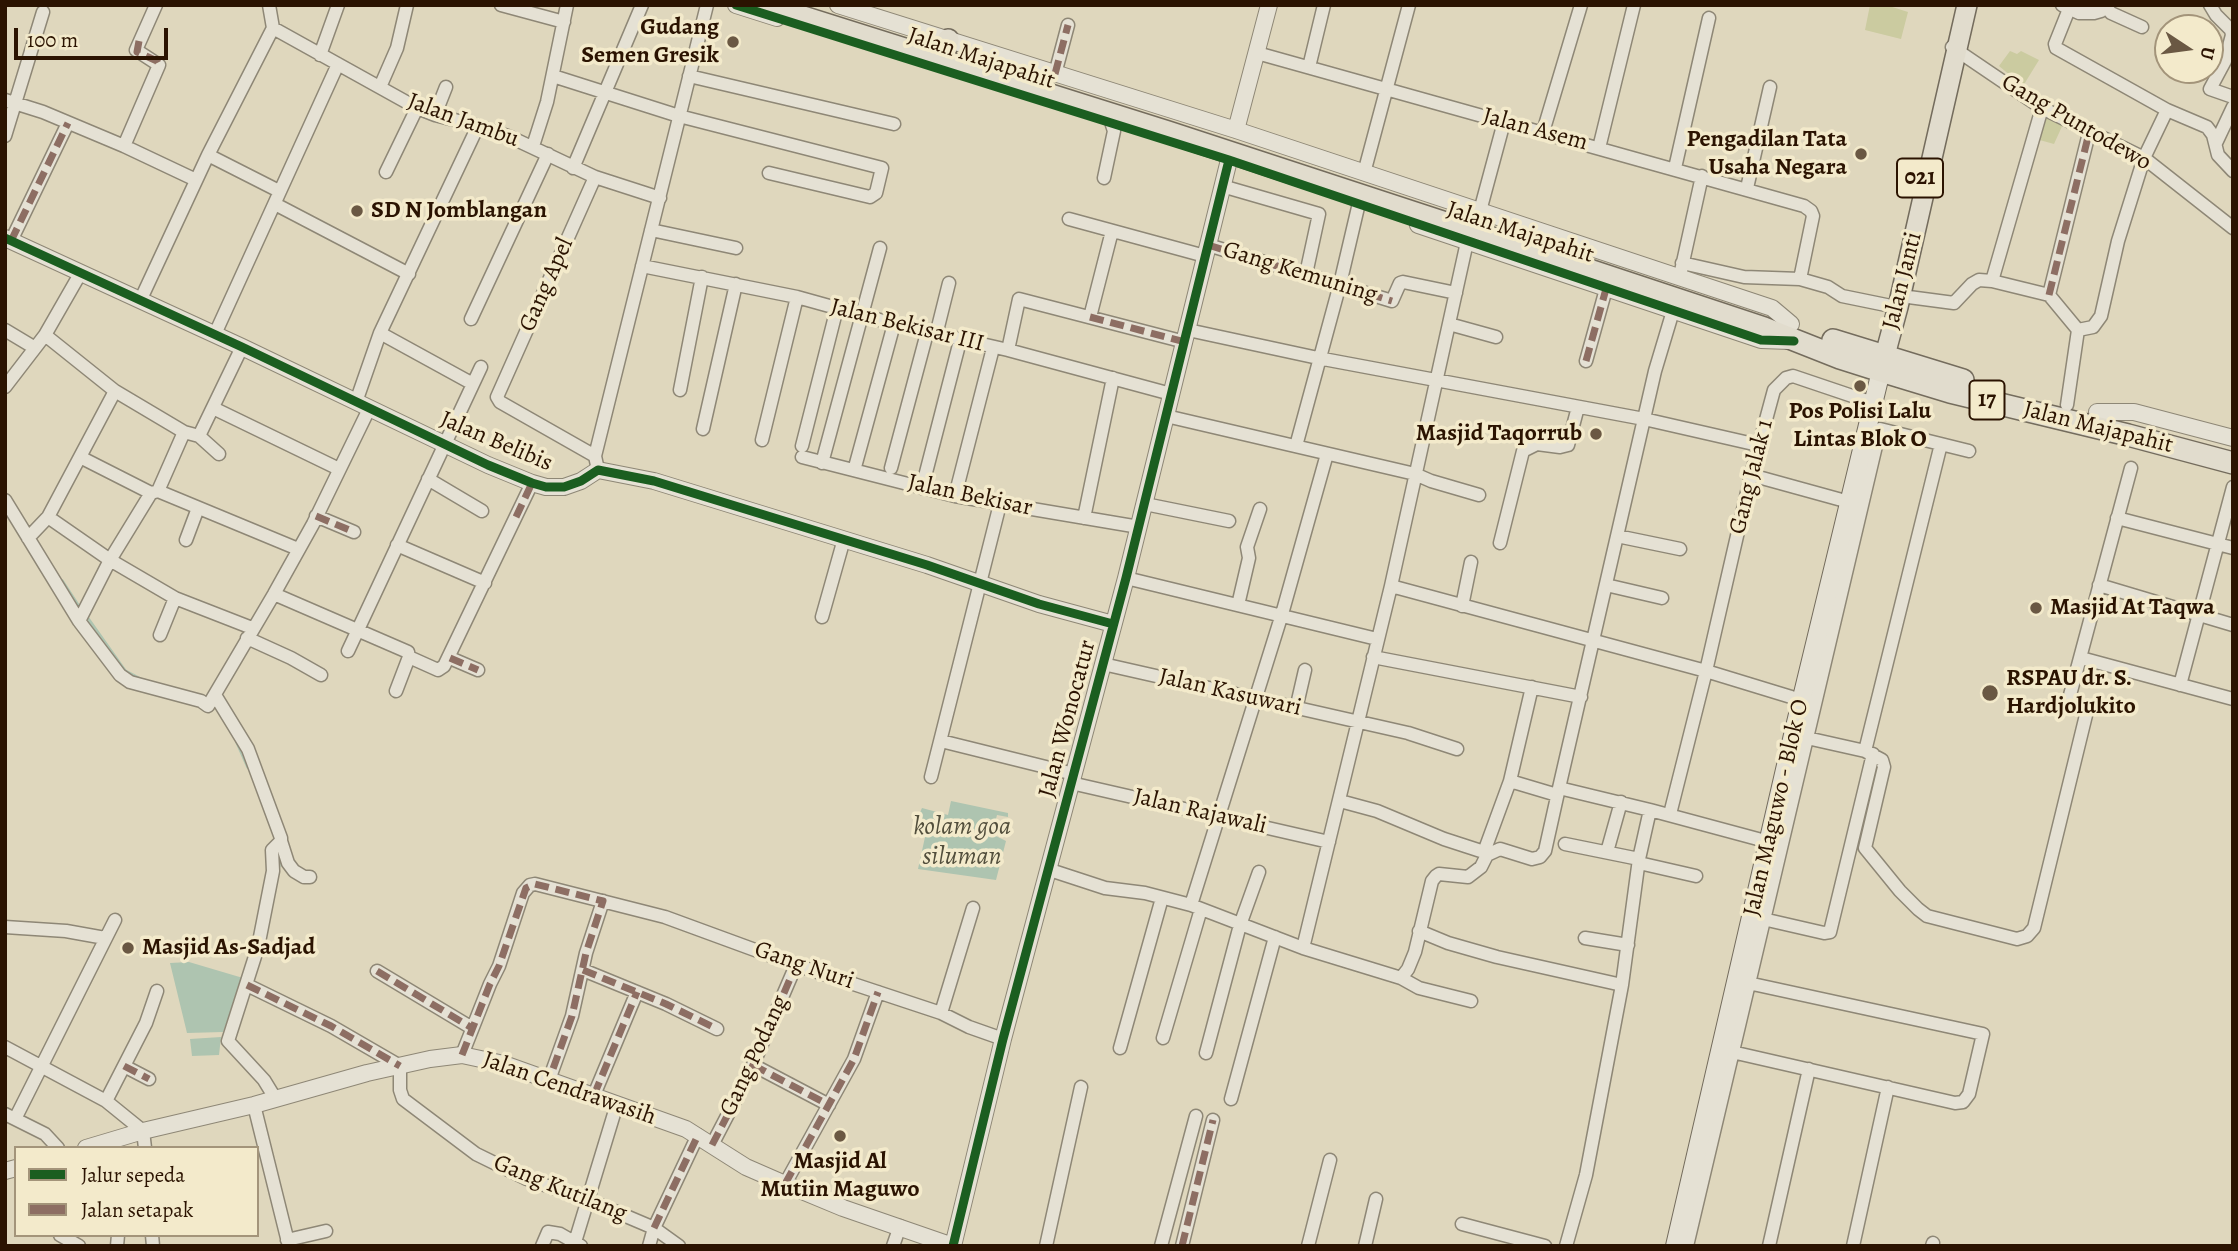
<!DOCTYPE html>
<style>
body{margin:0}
#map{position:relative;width:2238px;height:1251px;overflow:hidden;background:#dfd7bd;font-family:Alegreya,serif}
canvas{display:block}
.frame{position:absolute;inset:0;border:7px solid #2b1301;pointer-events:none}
.legend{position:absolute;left:14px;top:1146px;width:245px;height:91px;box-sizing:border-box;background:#f3eacb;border:2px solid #a3947a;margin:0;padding:9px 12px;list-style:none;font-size:21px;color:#2b1301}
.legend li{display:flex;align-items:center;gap:14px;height:35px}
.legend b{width:35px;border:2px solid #a3947a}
.north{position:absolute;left:2154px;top:14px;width:70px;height:70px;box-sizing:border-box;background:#f3eacb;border:2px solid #a3947a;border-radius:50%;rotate:103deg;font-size:19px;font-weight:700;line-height:28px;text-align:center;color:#2b1301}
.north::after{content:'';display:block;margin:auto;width:24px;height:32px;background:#6a5843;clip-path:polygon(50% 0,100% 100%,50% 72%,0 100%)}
.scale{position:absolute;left:14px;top:28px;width:154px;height:32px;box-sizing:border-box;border:4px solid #2b1301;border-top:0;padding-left:9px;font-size:21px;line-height:24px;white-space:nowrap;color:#2b1301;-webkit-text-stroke:5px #f3eacb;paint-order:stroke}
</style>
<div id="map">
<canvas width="2238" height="1251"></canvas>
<div class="frame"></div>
<ul class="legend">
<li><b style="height:9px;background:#1b5e20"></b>Jalur sepeda</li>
<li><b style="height:9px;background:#8d6e63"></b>Jalan setapak</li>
</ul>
<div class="north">U</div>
<div class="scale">100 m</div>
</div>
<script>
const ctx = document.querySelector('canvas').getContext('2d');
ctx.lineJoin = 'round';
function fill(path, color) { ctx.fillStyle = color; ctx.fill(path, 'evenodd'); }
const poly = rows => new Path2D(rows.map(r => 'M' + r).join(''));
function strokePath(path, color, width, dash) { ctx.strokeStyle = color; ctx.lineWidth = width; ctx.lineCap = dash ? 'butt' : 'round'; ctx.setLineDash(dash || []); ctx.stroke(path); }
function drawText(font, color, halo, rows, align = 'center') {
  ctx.font = font + ' Alegreya,serif'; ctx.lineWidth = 7; ctx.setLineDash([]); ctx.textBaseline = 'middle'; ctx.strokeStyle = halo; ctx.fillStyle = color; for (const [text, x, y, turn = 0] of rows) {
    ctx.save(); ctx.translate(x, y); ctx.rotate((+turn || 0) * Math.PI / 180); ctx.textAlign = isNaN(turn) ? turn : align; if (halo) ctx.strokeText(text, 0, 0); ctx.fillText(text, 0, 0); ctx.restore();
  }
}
fill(poly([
 [1870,5,1886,5,1908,12,1901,39,1865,30],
 [2010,51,2017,54,2021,51,2039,60,2023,86,1999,66],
 [2043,111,2064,122,2054,144,2036,139]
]), '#cbcba0');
fill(poly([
 [951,801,1008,813,1008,817,997,815,992,834,1006,841,996,880,918,869,927,828,915,823,922,808,948,815],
 [189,962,243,978,223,1032,187,1033,170,963],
 [221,1037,219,1055,192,1056,190,1039]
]), '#aec4b0');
strokePath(poly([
 [62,581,81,610],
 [86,616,125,671,142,680],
 [237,742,248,767],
 [278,850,279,866]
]), '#aec4b0', 3.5);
const minor = poly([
 [501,5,564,22],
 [2062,5,2079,13,2094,13,2101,11,2107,5],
 [2210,5,2216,15,2231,30,2232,35,2225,61,2210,89,2233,97],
 [2106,7,2111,13,2142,27],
 [2069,9,2055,44,2056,48,2167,110,2207,127,2213,135,2218,155,2233,171],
 [273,28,417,108,435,115,478,126,508,136,595,177,660,198],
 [1952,47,2042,108,2144,158,2233,228],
 [1257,53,1804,206,1811,211,1813,216,1800,279,1828,287,1842,296,1891,306],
 [320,55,338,5],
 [1309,67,1324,5],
 [1055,74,1068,25],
 [553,76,679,116,882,168,876,193,870,197,769,173],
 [689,76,894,124],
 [380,87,397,48,407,5],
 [5,100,43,112,124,146,196,180],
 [435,115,446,87],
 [1543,132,1581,5],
 [5,136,43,12],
 [2216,143,2233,107],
 [124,146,159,65,136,50,156,5],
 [533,146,547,102,567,5],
 [1599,148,1634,5],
 [208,155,279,191],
 [573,168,642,5],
 [1675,168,1709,18],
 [386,172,417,108],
 [1364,173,1409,5],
 [595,177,497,397,500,402,595,456],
 [1104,178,1114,131,1112,125],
 [1222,186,1319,214,1306,274],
 [1747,188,1770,87],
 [275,204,409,274],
 [1480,211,1504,122],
 [1069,219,1205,256],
 [651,230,736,248],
 [11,241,68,123],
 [1208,245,1392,301,1400,283,1403,282,1456,293],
 [1682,263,1744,277,1800,279],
 [642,266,797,297,894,324,1008,350,1171,394],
 [1681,271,1702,176],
 [1992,281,2042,108],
 [2049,295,2089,133],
 [1901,296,1954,303,1972,284,1979,280,1992,281,2049,295,2078,330],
 [140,301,208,155,273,28,269,5],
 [1090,317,1112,231],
 [471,319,548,154],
 [1449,324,1496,337],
 [5,330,35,348],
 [1188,330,1318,358,1644,419,1758,445],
 [380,333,473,384],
 [215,334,338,64],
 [45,335,115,391,48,517,110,560,175,598,252,628],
 [936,335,949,283],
 [1008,350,1019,299,1185,342],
 [1586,361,1606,289],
 [5,387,45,335,80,274],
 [680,390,702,277],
 [115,391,184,432,199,436,219,454],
 [356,402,380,333,478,126],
 [2067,405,2078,330,2093,327,2101,316,2118,241,2144,158,2167,110],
 [213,408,339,469],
 [1166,416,1415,474,1431,481,1479,495],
 [703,429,736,284],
 [199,436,242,347],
 [762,440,797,297],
 [802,446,837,308],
 [1296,446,1340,284,1359,203],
 [80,457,151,493],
 [802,457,955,496,1139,527],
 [822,463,880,248],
 [855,467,894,324],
 [891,468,927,333],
 [598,470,595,456,707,5],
 [1751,475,1849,502],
 [428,479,482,511],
 [922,488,960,341],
 [158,491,298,549],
 [955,496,993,348],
 [5,500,79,621,120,675,130,682,201,701,208,706,274,594,313,524,369,409],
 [1145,504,1229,521],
 [316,516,354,532],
 [1084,518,1113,378],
 [2117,518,2233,548],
 [1617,536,1680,549],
 [28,538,48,517],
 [186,540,198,508],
 [1500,543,1523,451,1537,444,1560,447,1568,445,1578,407],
 [397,545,485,583],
 [1126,578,1377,639],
 [1606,585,1662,598],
 [2099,585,2233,625],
 [1391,586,1706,671,1801,700],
 [274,594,408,652,409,657,396,691],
 [1238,605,1249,558,1247,547,1260,509],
 [1462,606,1471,562],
 [822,617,844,539],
 [79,621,110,560,151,493,158,491,184,432],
 [160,635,175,598],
 [247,638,291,658,321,675],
 [348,651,481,367],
 [409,657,438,670,444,666,532,483],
 [1373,657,1581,697],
 [450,658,478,670],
 [2081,658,2233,699],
 [1103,664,1408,733,1457,749],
 [2180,685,2233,487],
 [215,695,248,749,281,838,281,841,272,850,273,871,258,947,228,1041,264,1080,275,1098],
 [1296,709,1305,670],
 [1798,736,1865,751,1882,760,1884,767,1865,848,1900,891,1918,909,1927,916,2017,939,2027,936,2034,928,2087,711,2085,707,2073,705,2070,695,2131,468],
 [941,741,1074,774],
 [1865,751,1941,444],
 [931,777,1000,504],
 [1510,781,1557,795],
 [1071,783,1329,842],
 [1340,801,1377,811,1444,839,1484,852,1487,855],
 [1650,810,1559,788,1655,371,1673,311],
 [1670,814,1706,671,1751,475,1774,390,1786,378,1793,376,1873,403],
 [281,841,288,863,294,871,304,877,310,877],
 [1565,844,1639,859],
 [1484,852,1510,781,1532,687],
 [1607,852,1621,802],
 [1639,863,1696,876],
 [1050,870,1105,888,1145,893,1191,905,1303,948,1401,978,1408,969,1415,952,1432,881,1436,876,1439,874,1468,877,1481,867,1487,855,1500,849,1532,859,1540,857,1545,851,1559,788],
 [1191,905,1282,614,1327,454],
 [1763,919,1824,933,1830,932,1873,754],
 [5,927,66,931,105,938],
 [1419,931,1448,943,1497,957,1622,985],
 [1585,938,1628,945],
 [1303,948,1391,586,1467,242],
 [583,970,666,1004,717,1029],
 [377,971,472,1028],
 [1401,978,1419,988,1471,1001],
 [247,985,331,1026,400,1066,400,1090,403,1099,476,1154,527,1179,588,1200,654,1228,679,1246],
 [941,1013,973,908],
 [1163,1038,1201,909],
 [5,1047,106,1101,143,1131,145,1148],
 [1120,1048,1162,898],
 [1732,1052,1955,1103,1963,1102,1969,1094,1983,1034,1748,983],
 [1206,1053,1240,925,1259,872],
 [462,1055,490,984,499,966,523,893,530,885,535,884,665,917,796,965,941,1013,969,1027,1003,1039],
 [753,1065,829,1105],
 [124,1066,149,1079],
 [549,1080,572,1016,586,953,603,901],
 [594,1095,637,992],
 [1231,1099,1275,937],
 [106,1101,146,1023,157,991],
 [254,1105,289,1246],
 [5,1114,45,1134,58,1148],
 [15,1119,115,920],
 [712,1145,750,1072,796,965],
 [785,1184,854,1059,878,992],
 [1462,1224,1545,1246],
 [60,1235,79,1246],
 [152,1235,153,1246],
 [287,1240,326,1231],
 [575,1242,617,1104],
 [117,1246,118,1235],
 [542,1246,548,1232,560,1234,581,1246],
 [649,1246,654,1228,698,1135],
 [893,1246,900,1226],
 [1046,1246,1081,1087],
 [1161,1246,1196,1116],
 [1182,1246,1213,1120],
 [1308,1246,1330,1160],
 [1365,1246,1376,1199],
 [1566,1246,1586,1175,1622,985,1639,859,1650,810,1769,842],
 [1687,1246,1880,429,1969,451],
 [1769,1246,1809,1069],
 [1853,1246,1888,1087],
 [1932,1246,1933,1243]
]);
const tertiary = poly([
 [736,5,777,18],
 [838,5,1236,130,1772,308,1791,324],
 [1236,130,1269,5],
 [1418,225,1761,340,1790,341],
 [5,238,242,347,488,465,532,483,546,487,564,487,581,481,598,470,654,481,927,565,1039,604,1113,624],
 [2097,412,2134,412,2233,438],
 [86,1148,143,1131,254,1105,367,1073,430,1059,462,1055,504,1064,686,1129,746,1167,785,1184,843,1208,953,1246],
 [5,1171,16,1168],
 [953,1246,1003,1039,1126,578,1229,160]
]);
const secondary = poly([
 [1675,1246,1793,735,1881,371]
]);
const primary = poly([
 [1881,370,1898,307,1967,5]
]);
const trunk = poly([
 [765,5,1168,132,1592,271,1764,328,1840,358,1881,371,1950,392,2128,435,2233,463],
 [946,48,948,40],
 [1833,340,1963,380]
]);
strokePath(minor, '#8e8776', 15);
strokePath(tertiary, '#8e8776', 18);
strokePath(secondary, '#746c5d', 20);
strokePath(primary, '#746c5d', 22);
strokePath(trunk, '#746c5d', 24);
strokePath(minor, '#e5e1d4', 12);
strokePath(tertiary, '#e5e1d4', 16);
strokePath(secondary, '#e5e1d4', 18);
strokePath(primary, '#e1dccd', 19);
strokePath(trunk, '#e1dccd', 21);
strokePath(poly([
 [139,41,137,52,157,61,159,65],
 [1055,74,1068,25],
 [11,241,68,123],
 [1208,245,1392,301],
 [2049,295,2089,133],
 [1090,317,1185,342],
 [1586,361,1606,289],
 [316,516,354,532],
 [516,517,532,483],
 [450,658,478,670],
 [583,970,666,1004,717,1029],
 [377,971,472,1028],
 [247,985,331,1026,400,1066],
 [462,1055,490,984,499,966,526,888,535,884,603,901,586,953,572,1016,549,1080],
 [753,1065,829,1105],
 [124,1066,149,1079],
 [594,1095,637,992],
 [712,1145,750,1072,796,965],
 [785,1184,854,1059,878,992],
 [654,1228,698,1135],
 [1182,1246,1213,1120]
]), '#8d6e63', 7, [14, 7]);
strokePath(poly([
 [736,5,1229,160,1761,340,1794,341],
 [5,238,242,347,488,465,532,483,546,487,564,487,581,481,598,470,654,481,927,565,1039,604,1113,624],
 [953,1246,1003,1039,1126,578,1229,160]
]), '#1b5e20', 9);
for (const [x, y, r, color] of [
 [733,42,7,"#6a5843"],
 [1861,154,7,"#6a5843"],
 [357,211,7,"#6a5843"],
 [1860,386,7,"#6a5843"],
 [1596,434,7,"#6a5843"],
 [2036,608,7,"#6a5843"],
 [1990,693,9,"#6a5843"],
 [128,948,7,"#6a5843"],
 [840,1136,7,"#6a5843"]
]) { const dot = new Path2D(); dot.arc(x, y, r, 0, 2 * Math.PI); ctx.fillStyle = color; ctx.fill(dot); strokePath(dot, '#f3eacb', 2.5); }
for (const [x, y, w] of [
 [1920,178,46],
 [1987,400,35]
]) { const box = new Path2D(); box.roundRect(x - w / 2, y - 19.5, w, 39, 5); ctx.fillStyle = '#f3eacb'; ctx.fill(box); strokePath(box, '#2b1301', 2); }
drawText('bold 23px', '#2b1301', null, [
 ["021",1920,178],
 ["17",1987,400]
]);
drawText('bold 24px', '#2b1301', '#f3eacb', [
 ["Gudang",719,28,"right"],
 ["Semen Gresik",719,56,"right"],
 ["Pengadilan Tata",1847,140,"right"],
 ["Usaha Negara",1847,168,"right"],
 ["SD N Jomblangan",371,211],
 ["Pos Polisi Lalu",1860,412,"center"],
 ["Lintas Blok O",1860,440,"center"],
 ["Masjid Taqorrub",1582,434,"right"],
 ["Masjid At Taqwa",2050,608],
 ["RSPAU dr. S.",2006,679],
 ["Hardjolukito",2006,707],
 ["Masjid As-Sadjad",142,948],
 ["Masjid Al",840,1162,"center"],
 ["Mutiin Maguwo",840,1190,"center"]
], 'left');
drawText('24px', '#2b1301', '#f3eacb', [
 ["Jalan Majapahit",981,59,18],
 ["Jalan Jambu",463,121,20],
 ["Gang Puntodewo",2076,123,30],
 ["Jalan Asem",1535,130,15],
 ["Jalan Majapahit",1520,233,18],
 ["Gang Kemuning",1300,273,17],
 ["Jalan Janti",1903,281,-76],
 ["Gang Apel",547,285,-66],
 ["Jalan Bekisar III",907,326,14],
 ["Jalan Majapahit",2098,428,14],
 ["Jalan Belibis",496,442,23],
 ["Gang Jalak 1",1752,477,-76],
 ["Jalan Bekisar",970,496,12],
 ["Jalan Kasuwari",1230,693,13],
 ["Jalan Wonocatur",1068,719,-75],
 ["Jalan Maguwo - Blok O",1777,808,-77],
 ["Jalan Rajawali",1200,812,13],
 ["Gang Nuri",804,966,19],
 ["Gang Podang",755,1056,-65],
 ["Jalan Cendrawasih",569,1089,19],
 ["Gang Kutilang",560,1189,22]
]);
drawText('italic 26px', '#524e3c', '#f3eacb', [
 ["kolam goa",962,828],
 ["siluman",962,858]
]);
</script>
